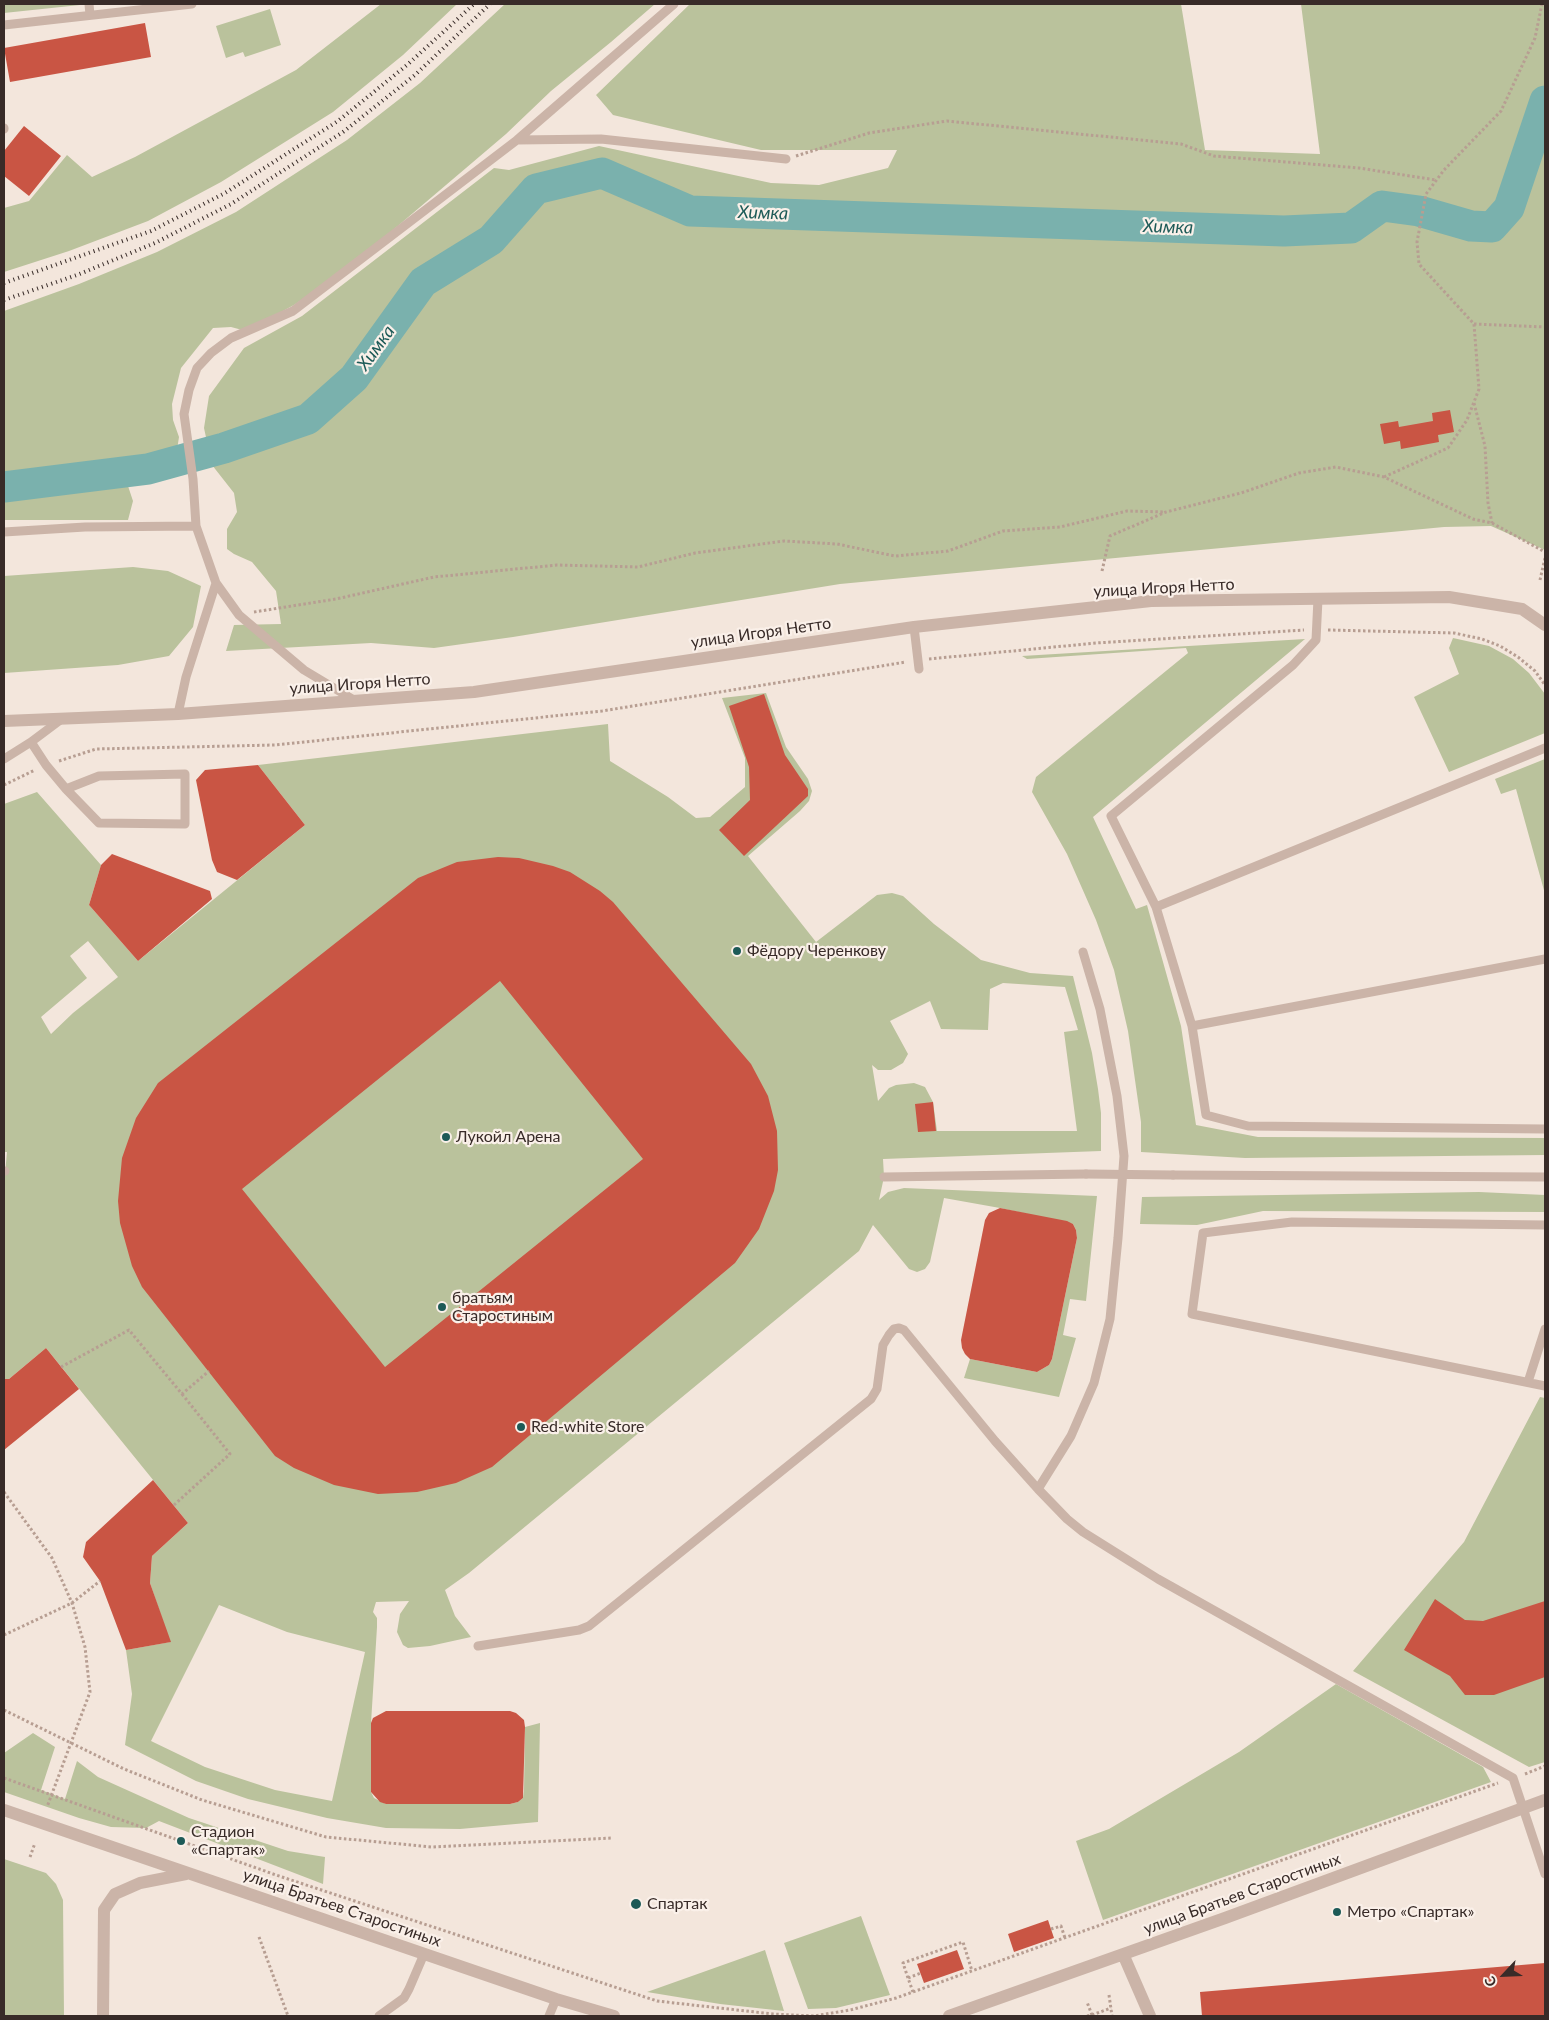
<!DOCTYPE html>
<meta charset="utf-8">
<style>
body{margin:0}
#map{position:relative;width:1549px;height:2020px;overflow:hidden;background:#f3e6dc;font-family:Lato,sans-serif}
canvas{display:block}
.frame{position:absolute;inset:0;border:5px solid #382b28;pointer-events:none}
.north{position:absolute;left:1479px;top:1950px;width:50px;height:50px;-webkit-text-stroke:4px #faf0e9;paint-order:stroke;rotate:245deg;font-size:14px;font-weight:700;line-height:20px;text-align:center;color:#382b28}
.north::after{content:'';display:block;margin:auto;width:18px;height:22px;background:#382b28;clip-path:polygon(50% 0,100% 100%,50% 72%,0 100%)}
</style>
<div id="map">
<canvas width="1549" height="2020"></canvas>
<div class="frame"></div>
<div class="north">С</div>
</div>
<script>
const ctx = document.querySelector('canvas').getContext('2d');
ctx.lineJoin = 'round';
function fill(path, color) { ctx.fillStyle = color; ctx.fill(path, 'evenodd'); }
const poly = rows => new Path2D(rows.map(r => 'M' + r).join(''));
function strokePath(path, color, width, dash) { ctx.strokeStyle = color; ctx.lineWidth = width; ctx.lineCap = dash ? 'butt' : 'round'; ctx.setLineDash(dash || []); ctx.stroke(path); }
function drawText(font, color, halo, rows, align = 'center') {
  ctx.font = font + ' Lato,sans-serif'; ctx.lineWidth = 4.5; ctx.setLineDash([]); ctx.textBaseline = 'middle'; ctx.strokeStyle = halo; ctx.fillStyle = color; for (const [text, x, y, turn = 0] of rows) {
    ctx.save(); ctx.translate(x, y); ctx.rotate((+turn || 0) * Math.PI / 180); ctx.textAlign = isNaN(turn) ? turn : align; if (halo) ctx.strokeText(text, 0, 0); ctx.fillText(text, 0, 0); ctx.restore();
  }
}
fill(poly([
 [4,4,80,4,80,5,4,13],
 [381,4,457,4,403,55,333,112,221,182,148,221,69,251,4,272,4,208,29,201,67,155,92,177,135,157,296,70],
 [505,4,655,4,611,42,551,91,506,134,346,270,294,305,246,331,231,327,213,328,181,368,172,404,173,420,179,437,176,456,168,473,160,477,132,475,127,483,133,501,128,520,4,520,4,311,79,284,157,252,236,212,347,140,420,83],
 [690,4,1181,4,1205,150,1320,154,1301,4,1545,4,1545,89,1540,112,1545,113,1545,550,1491,526,1444,527,840,584,513,637,434,648,371,643,226,651,234,625,281,624,276,591,252,562,234,554,227,549,227,529,237,512,234,493,212,465,204,428,209,396,244,348,302,316,494,168,509,170,599,146,771,183,819,185,888,168,897,150,761,150,613,115,596,95],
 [270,9,281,45,245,57,243,52,226,58,216,26],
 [133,567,168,571,201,586,193,627,169,656,118,665,4,673,4,576],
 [1453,638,1489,646,1513,659,1529,673,1545,694,1545,733,1449,772,1414,697,1459,674,1449,648],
 [1305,639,1093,817,1136,909,1147,905,1181,1026,1196,1125,1258,1137,1545,1138,1545,1155,1245,1158,1141,1152,1141,1122,1128,1031,1114,970,1096,920,1067,854,1032,792,1036,777,1188,653,1186,648,1027,659,1022,656],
 [766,693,786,747,808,779,812,791,809,801,800,811,748,856,816,942,877,895,892,893,903,896,934,924,981,960,1030,973,1073,976,1092,1053,1098,1089,1101,1113,1101,1151,883,1159,884,1177,879,1200,888,1192,904,1188,1097,1196,1086,1301,1070,1299,1063,1335,1076,1338,1059,1397,964,1378,970,1359,1037,1372,1049,1365,1052,1359,1077,1238,1076,1230,1073,1224,1000,1208,944,1198,930,1262,925,1269,917,1272,909,1269,873,1225,859,1251,469,1573,445,1590,455,1616,471,1637,430,1646,408,1648,403,1645,397,1632,400,1614,409,1601,376,1602,373,1612,377,1618,377,1627,371,1723,371,1792,374,1798,386,1804,510,1804,518,1802,523,1798,524,1791,525,1727,540,1723,538,1822,460,1829,386,1828,327,1818,248,1799,196,1781,125,1745,132,1694,126,1650,170,1642,150,1583,152,1556,188,1523,46,1348,9,1379,4,1379,4,1184,7,1152,4,1152,4,804,37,792,101,865,89,905,138,961,305,825,258,765,608,724,610,761,668,797,696,818,710,817,745,787,745,758,722,698],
 [88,941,118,977,73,1013,51,1034,41,1017,87,978,70,956],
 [1003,983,1065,987,1078,1030,1064,1032,1077,1131,937,1131,933,1102,925,1087,914,1083,896,1085,889,1088,878,1101,872,1065,878,1070,891,1070,903,1063,908,1054,890,1021,930,1001,941,1029,988,1030,990,989],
 [219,1605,287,1632,365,1652,332,1801,275,1790,205,1767,151,1741],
 [1545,759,1545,894,1516,789,1501,794,1495,779],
 [1479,1192,1545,1195,1545,1212,1263,1211,1197,1225,1140,1224,1142,1197],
 [1540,1397,1545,1398,1545,1762,1529,1767,1353,1671,1464,1542],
 [1336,1684,1483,1767,1491,1782,1103,1920,1076,1841,1109,1829,1239,1752],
 [33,1733,55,1747,41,1790,65,1799,77,1761,98,1777,189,1818,288,1851,325,1857,323,1884,159,1821,146,1828,111,1827,79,1818,4,1792,4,1753],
 [4,1859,46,1873,56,1884,63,1900,64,2016,4,2016],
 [861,1916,890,1995,836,2008,808,2009,784,1943],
 [765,1950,784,2011,720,2004,647,1992]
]), '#bac29c');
strokePath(poly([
 [4,487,148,469,224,448,308,419,354,378,423,282,491,240,536,189,602,173,690,211,1284,231,1351,228,1382,206,1419,211,1471,226,1492,227,1509,208,1545,101]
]), '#7ab1ad', 31);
fill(poly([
 [145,23,151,57,10,82,4,48],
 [24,126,61,156,29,196,4,176,4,151],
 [1450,410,1454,432,1438,435,1439,442,1401,449,1400,441,1384,444,1380,424,1398,421,1399,427,1433,421,1432,413],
 [764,694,785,755,808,789,808,796,744,856,719,830,750,800,749,767,729,706],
 [258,765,305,825,237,880,217,872,212,860,196,780,205,770],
 [112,854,210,891,212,899,138,961,89,905,101,865],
 [498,857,519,858,553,866,570,872,600,891,613,902,751,1064,768,1096,777,1131,778,1170,774,1191,759,1229,735,1263,492,1467,456,1483,417,1492,378,1494,334,1485,294,1468,275,1456,142,1287,132,1266,120,1223,118,1201,122,1158,136,1118,158,1083,418,878,457,862],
 [500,981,643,1159,385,1367,242,1189],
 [933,1102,936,1131,918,1132,915,1104],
 [1000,1208,1067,1221,1073,1224,1076,1230,1077,1238,1052,1359,1049,1365,1037,1372,970,1359,965,1354,962,1348,961,1340,985,1220,989,1213],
 [46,1348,79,1389,4,1450,4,1379,9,1379],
 [153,1480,188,1523,152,1556,150,1583,171,1642,126,1650,100,1581,83,1557,86,1542],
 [1435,1599,1465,1620,1483,1621,1545,1601,1545,1677,1494,1695,1465,1695,1450,1676,1404,1650],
 [386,1711,510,1711,516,1713,524,1720,525,1727,523,1798,518,1802,510,1804,386,1804,380,1802,371,1792,371,1723,373,1718],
 [1048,1920,1054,1938,1014,1952,1008,1934],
 [957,1950,964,1969,924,1983,917,1964],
 [1545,1963,1545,2016,1202,2016,1200,1992]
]), '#c95544');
strokePath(poly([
 [796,156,869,133,947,121,1181,144,1214,156,1359,168,1436,180],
 [1474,324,1545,327],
 [1474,403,1485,446,1488,503,1492,523],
 [1384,477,1448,448,1467,420,1479,389,1474,324,1419,264,1417,242,1426,194,1444,170,1501,111,1535,38,1542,4],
 [1102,571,1110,536,1166,512,1241,493,1299,473,1336,467,1384,477,1473,519,1492,523,1545,552],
 [1540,580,1545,558],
 [254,612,336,599,434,577,557,565,638,567,695,553,784,541,837,544,895,556,948,551,1003,531,1060,527,1127,511,1166,512],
 [1328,630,1454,633,1482,639,1500,646,1518,657,1535,671,1545,685],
 [929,659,1096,643,1304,630],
 [59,761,96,749,275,745,602,711,906,662],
 [4,785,35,770],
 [61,1367,129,1330,182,1394,209,1371],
 [4,1492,52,1558,72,1603,85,1647,90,1692,47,1807],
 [174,1505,230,1454,182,1394],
 [4,1635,72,1603,100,1581],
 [4,1710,124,1769,202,1800,326,1837,432,1847,612,1838],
 [1525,1774,1545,1766],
 [4,1778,276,1875,657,2001,773,2014,814,2016,850,2010,896,1998,1498,1783],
 [30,1857,35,1843],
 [1051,1929,1061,1926,1065,1938],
 [259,1937,288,2016],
 [908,1978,903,1963,963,1942,972,1971],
 [913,1992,908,1978,921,1973],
 [1109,1995,1112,2016],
 [1092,2015,1111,2008],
 [1087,2016,1092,2015,1087,2002]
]), '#b79e92', 3, [2.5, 2.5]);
strokePath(poly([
 [89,4,90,15],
 [4,25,192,4],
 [4,128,4,129],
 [517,140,601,139,786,159],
 [4,532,85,527,196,526],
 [216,583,239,615,304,670,354,700],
 [1318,599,1316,640,1293,665,1111,816,1156,907,1192,1026,1206,1115,1248,1126,1545,1129],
 [914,627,919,669],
 [178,714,186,677,216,583,196,526,193,479,184,414,189,390,197,368,211,353,231,338,293,311,517,140,674,4],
 [31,742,46,765,66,789,99,823,185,824,185,774,99,776,66,789],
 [4,759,31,742,63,718],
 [1156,907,1545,748],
 [1192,1026,1545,959],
 [4,1171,5,1171],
 [1173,1175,1545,1177],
 [884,1177,1086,1174],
 [1545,1225,1292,1222,1203,1233,1192,1314,1545,1386],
 [1528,1382,1545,1329],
 [1038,1489,1071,1436,1094,1383,1110,1319,1118,1238,1124,1156,1117,1096,1100,1009,1083,952],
 [478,1646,579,1630,589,1626,871,1399,877,1389,883,1345,889,1335,894,1329,899,1328,904,1330,995,1441,1038,1489,1067,1519,1083,1532,1158,1579,1513,1778,1545,1874],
 [379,2016,404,1998,409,1989,424,1954],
 [549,2016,556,1999]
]), '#cbb4a8', 9);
strokePath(poly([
 [4,721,178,714,474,692,914,627,1151,601,1449,597,1522,609,1545,625],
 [4,1810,556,1999,614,2016],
 [1123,1954,1150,2016],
 [103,2016,104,1910,115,1894,140,1883,186,1874],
 [949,2016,1225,1918,1545,1800]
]), '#cbb4a8', 12);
strokePath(poly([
 [4,283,151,231,225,193,338,121,407,65,474,4],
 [4,300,77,275,155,243,231,204,343,132,415,75,490,4]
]), '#382b28', 4, [1, 4]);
strokePath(poly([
 [1086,1174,1173,1175]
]), '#cbb4a8', 9);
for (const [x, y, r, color] of [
 [737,951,5,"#1d5a57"],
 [446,1137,5,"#1d5a57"],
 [442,1307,5,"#1d5a57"],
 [521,1427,5,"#1d5a57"],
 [181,1841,5,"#1d5a57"],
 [636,1904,6,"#1d5a57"],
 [1337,1912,5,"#1d5a57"]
]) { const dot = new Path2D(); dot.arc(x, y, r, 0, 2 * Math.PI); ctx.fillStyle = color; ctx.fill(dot); strokePath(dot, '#faf0e9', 2); }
drawText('16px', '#382b28', '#faf0e9', [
 ["улица Игоря Нетто",1164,588,-3],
 ["улица Игоря Нетто",761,633,-8],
 ["улица Игоря Нетто",360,684,-4],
 ["улица Братьев Старостиных",1242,1894,-20],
 ["улица Братьев Старостиных",342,1908,19]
]);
drawText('16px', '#382b28', '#faf0e9', [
 ["Фёдору Черенкову",747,951],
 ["Лукойл Арена",456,1137],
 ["братьям",452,1298],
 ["Старостиным",452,1316],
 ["Red-white Store",531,1427],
 ["Стадион",191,1832],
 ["«Спартак»",191,1850],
 ["Спартак",647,1904],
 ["Метро «Спартак»",1347,1912]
], 'left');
drawText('italic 18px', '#1d5a57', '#faf0e9', [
 ["Химка",763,213,2],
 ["Химка",1168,227,2],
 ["Химка",376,348,-54]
]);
</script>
